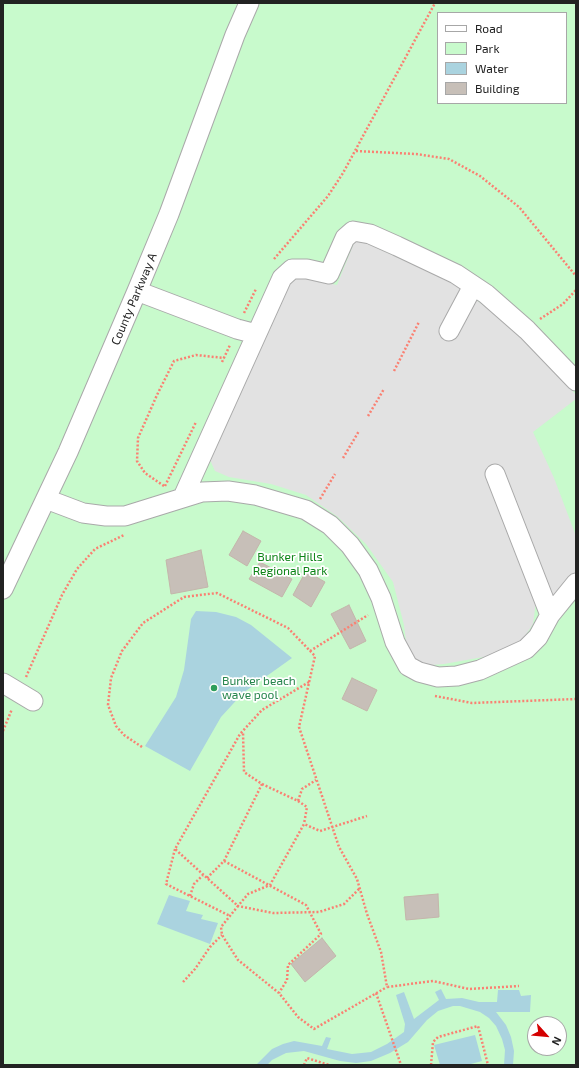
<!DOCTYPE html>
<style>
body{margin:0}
#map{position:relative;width:579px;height:1068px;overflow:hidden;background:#f2efe9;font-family:"Exo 2",sans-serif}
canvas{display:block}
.frame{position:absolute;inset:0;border:4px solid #222;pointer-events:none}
.legend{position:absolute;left:437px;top:12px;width:130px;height:92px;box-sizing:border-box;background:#fff;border:1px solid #a7a7a7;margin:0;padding:5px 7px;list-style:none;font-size:12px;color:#222}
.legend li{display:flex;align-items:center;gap:8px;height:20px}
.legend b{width:20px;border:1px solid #a7a7a7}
.north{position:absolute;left:527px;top:1016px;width:40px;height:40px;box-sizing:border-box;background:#fff;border:1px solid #a7a7a7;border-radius:50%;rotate:117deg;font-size:11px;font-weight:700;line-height:16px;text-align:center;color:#222}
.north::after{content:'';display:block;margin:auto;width:14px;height:18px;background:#d40000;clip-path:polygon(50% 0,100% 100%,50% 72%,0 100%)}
</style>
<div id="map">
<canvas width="579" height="1068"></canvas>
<div class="frame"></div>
<ul class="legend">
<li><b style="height:5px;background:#fff"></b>Road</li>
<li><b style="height:11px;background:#c8facc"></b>Park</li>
<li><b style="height:11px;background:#aad3df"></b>Water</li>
<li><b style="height:11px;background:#c7bfb8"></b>Building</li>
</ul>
<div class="north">N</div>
</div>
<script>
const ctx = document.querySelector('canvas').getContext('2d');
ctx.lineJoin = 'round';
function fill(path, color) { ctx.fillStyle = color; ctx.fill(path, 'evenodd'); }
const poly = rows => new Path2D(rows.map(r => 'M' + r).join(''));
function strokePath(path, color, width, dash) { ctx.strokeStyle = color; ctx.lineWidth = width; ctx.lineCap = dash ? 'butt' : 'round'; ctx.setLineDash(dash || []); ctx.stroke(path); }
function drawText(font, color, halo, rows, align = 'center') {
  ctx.font = font + ' "Exo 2",sans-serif'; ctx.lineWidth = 3.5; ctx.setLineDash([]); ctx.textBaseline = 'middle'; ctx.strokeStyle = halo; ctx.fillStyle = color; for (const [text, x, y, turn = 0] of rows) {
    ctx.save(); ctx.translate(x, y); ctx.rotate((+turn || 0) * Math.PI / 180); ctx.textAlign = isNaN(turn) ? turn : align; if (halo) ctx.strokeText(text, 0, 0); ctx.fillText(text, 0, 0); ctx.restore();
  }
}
fill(poly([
 [3,3,576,3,576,1065,3,1065],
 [438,13,566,13,566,103,438,103],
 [535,1024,559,1024,559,1048,535,1048]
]), '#c8facc');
fill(poly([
 [356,238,455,284,518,331,541,355,576,395,576,399,533,432,554,478,576,536,576,571,558,599,536,602,533,624,521,642,489,656,444,664,420,666,407,649,404,625,393,582,366,544,338,517,306,495,271,484,229,477,215,471,210,460,288,286,298,277,337,285]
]), '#e2e2e2');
fill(poly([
 [196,611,216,612,236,617,251,625,292,658,243,693,221,717,190,771,145,746,176,697,184,670,191,619],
 [169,895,190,901,186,911,203,915,201,919,218,923,210,944,157,924],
 [441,989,446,999,462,998,479,1002,497,1002,498,990,519,990,521,996,531,995,530,1012,496,1012,506,1025,511,1037,514,1051,513,1065,504,1065,505,1050,502,1039,496,1026,489,1018,480,1012,460,1006,453,1006,438,1011,427,1020,408,1042,390,1053,371,1061,356,1063,340,1061,304,1051,286,1053,272,1060,267,1065,256,1065,272,1049,283,1044,294,1041,322,1046,326,1037,331,1038,327,1049,352,1054,371,1052,387,1044,404,1032,405,1024,396,995,404,992,414,1019,439,1000,435,992],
 [475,1035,482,1061,467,1065,440,1065,434,1045]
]), '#aad3df');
const building = poly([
 [243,531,261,541,247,566,229,555,243,531],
 [201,550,208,587,171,594,166,560,201,550],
 [260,562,292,579,282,597,249,579,260,562],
 [306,571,325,582,311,607,293,595,306,571],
 [349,605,366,641,350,649,331,614,349,605],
 [352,678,377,690,367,711,342,699,352,678],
 [438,894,439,917,406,920,404,897,438,894],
 [322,938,336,956,305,982,291,964,322,938]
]);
fill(building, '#c7bfb8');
strokePath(building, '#c4b6ab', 1);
const minor = poly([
 [137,291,237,329,256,334],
 [449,331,473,286],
 [183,497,282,278,292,269,307,269,329,274,345,238,353,231,370,234,397,246,456,274,486,294,527,330,576,381],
 [46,499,83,513,106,516,125,516,202,492,228,491,255,495,306,510,330,525,350,545,368,570,381,598,395,642,408,666,419,672,438,677,457,676,480,670,526,649,538,637,550,615,495,474],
 [3,589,68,452,137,291,169,214,235,35,249,3],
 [550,615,576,583],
 [3,683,33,701]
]);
strokePath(minor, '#a9a9a9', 21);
strokePath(poly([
 [356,151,416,154,449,159,480,176,519,207,576,276],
 [274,259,328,196,343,173,435,3],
 [244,313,256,289],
 [540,319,563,304,576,290],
 [222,362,230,345],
 [394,371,419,322],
 [368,416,384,389],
 [343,458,359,431],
 [164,486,145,473,137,461,138,438,157,395,174,361,196,355,224,358],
 [165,486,196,422],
 [320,499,335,474],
 [310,651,368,615],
 [26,677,62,595,77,569,95,549,124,535],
 [309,682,262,710,240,734,175,849,238,906,221,927,222,935,238,960,279,993,298,1017,314,1029,387,987],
 [435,696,472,703,576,699],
 [3,731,12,709],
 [142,747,124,735,116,726,108,705,111,678,122,651,143,623,184,597,217,593,288,628,315,656,299,727,339,847,357,879,367,914,381,952,387,987,433,981,469,989,519,986],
 [262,784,298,801,302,789,316,780],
 [298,801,307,807,304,824],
 [175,849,166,884,230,916],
 [224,861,306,905,321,934,288,965,287,980,279,993],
 [207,878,224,861,262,784,244,772,243,732],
 [359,889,344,904,319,912,273,913,238,906,248,894,270,885,304,824,320,831,367,816],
 [190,896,194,884,203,875],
 [183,982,195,969,210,947,222,935],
 [376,993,401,1065],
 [304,1065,307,1058,329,1065],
 [431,1065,433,1042,438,1037,478,1026,488,1065]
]), '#fa8072', 2.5, [2, 2]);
strokePath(minor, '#fff', 19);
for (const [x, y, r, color] of [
 [214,688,4,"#2e9e5b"]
]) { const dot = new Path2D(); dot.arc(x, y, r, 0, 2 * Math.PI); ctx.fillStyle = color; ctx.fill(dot); strokePath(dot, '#fff', 1.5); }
drawText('12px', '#222', '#fff', [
 ["County Parkway A",134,299,-67]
]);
drawText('12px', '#0c8416', '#fff', [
 ["Bunker Hills",290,557],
 ["Regional Park",290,571]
]);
drawText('12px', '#27864d', '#fff', [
 ["Bunker beach",222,681],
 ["wave pool",222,695]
], 'left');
</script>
